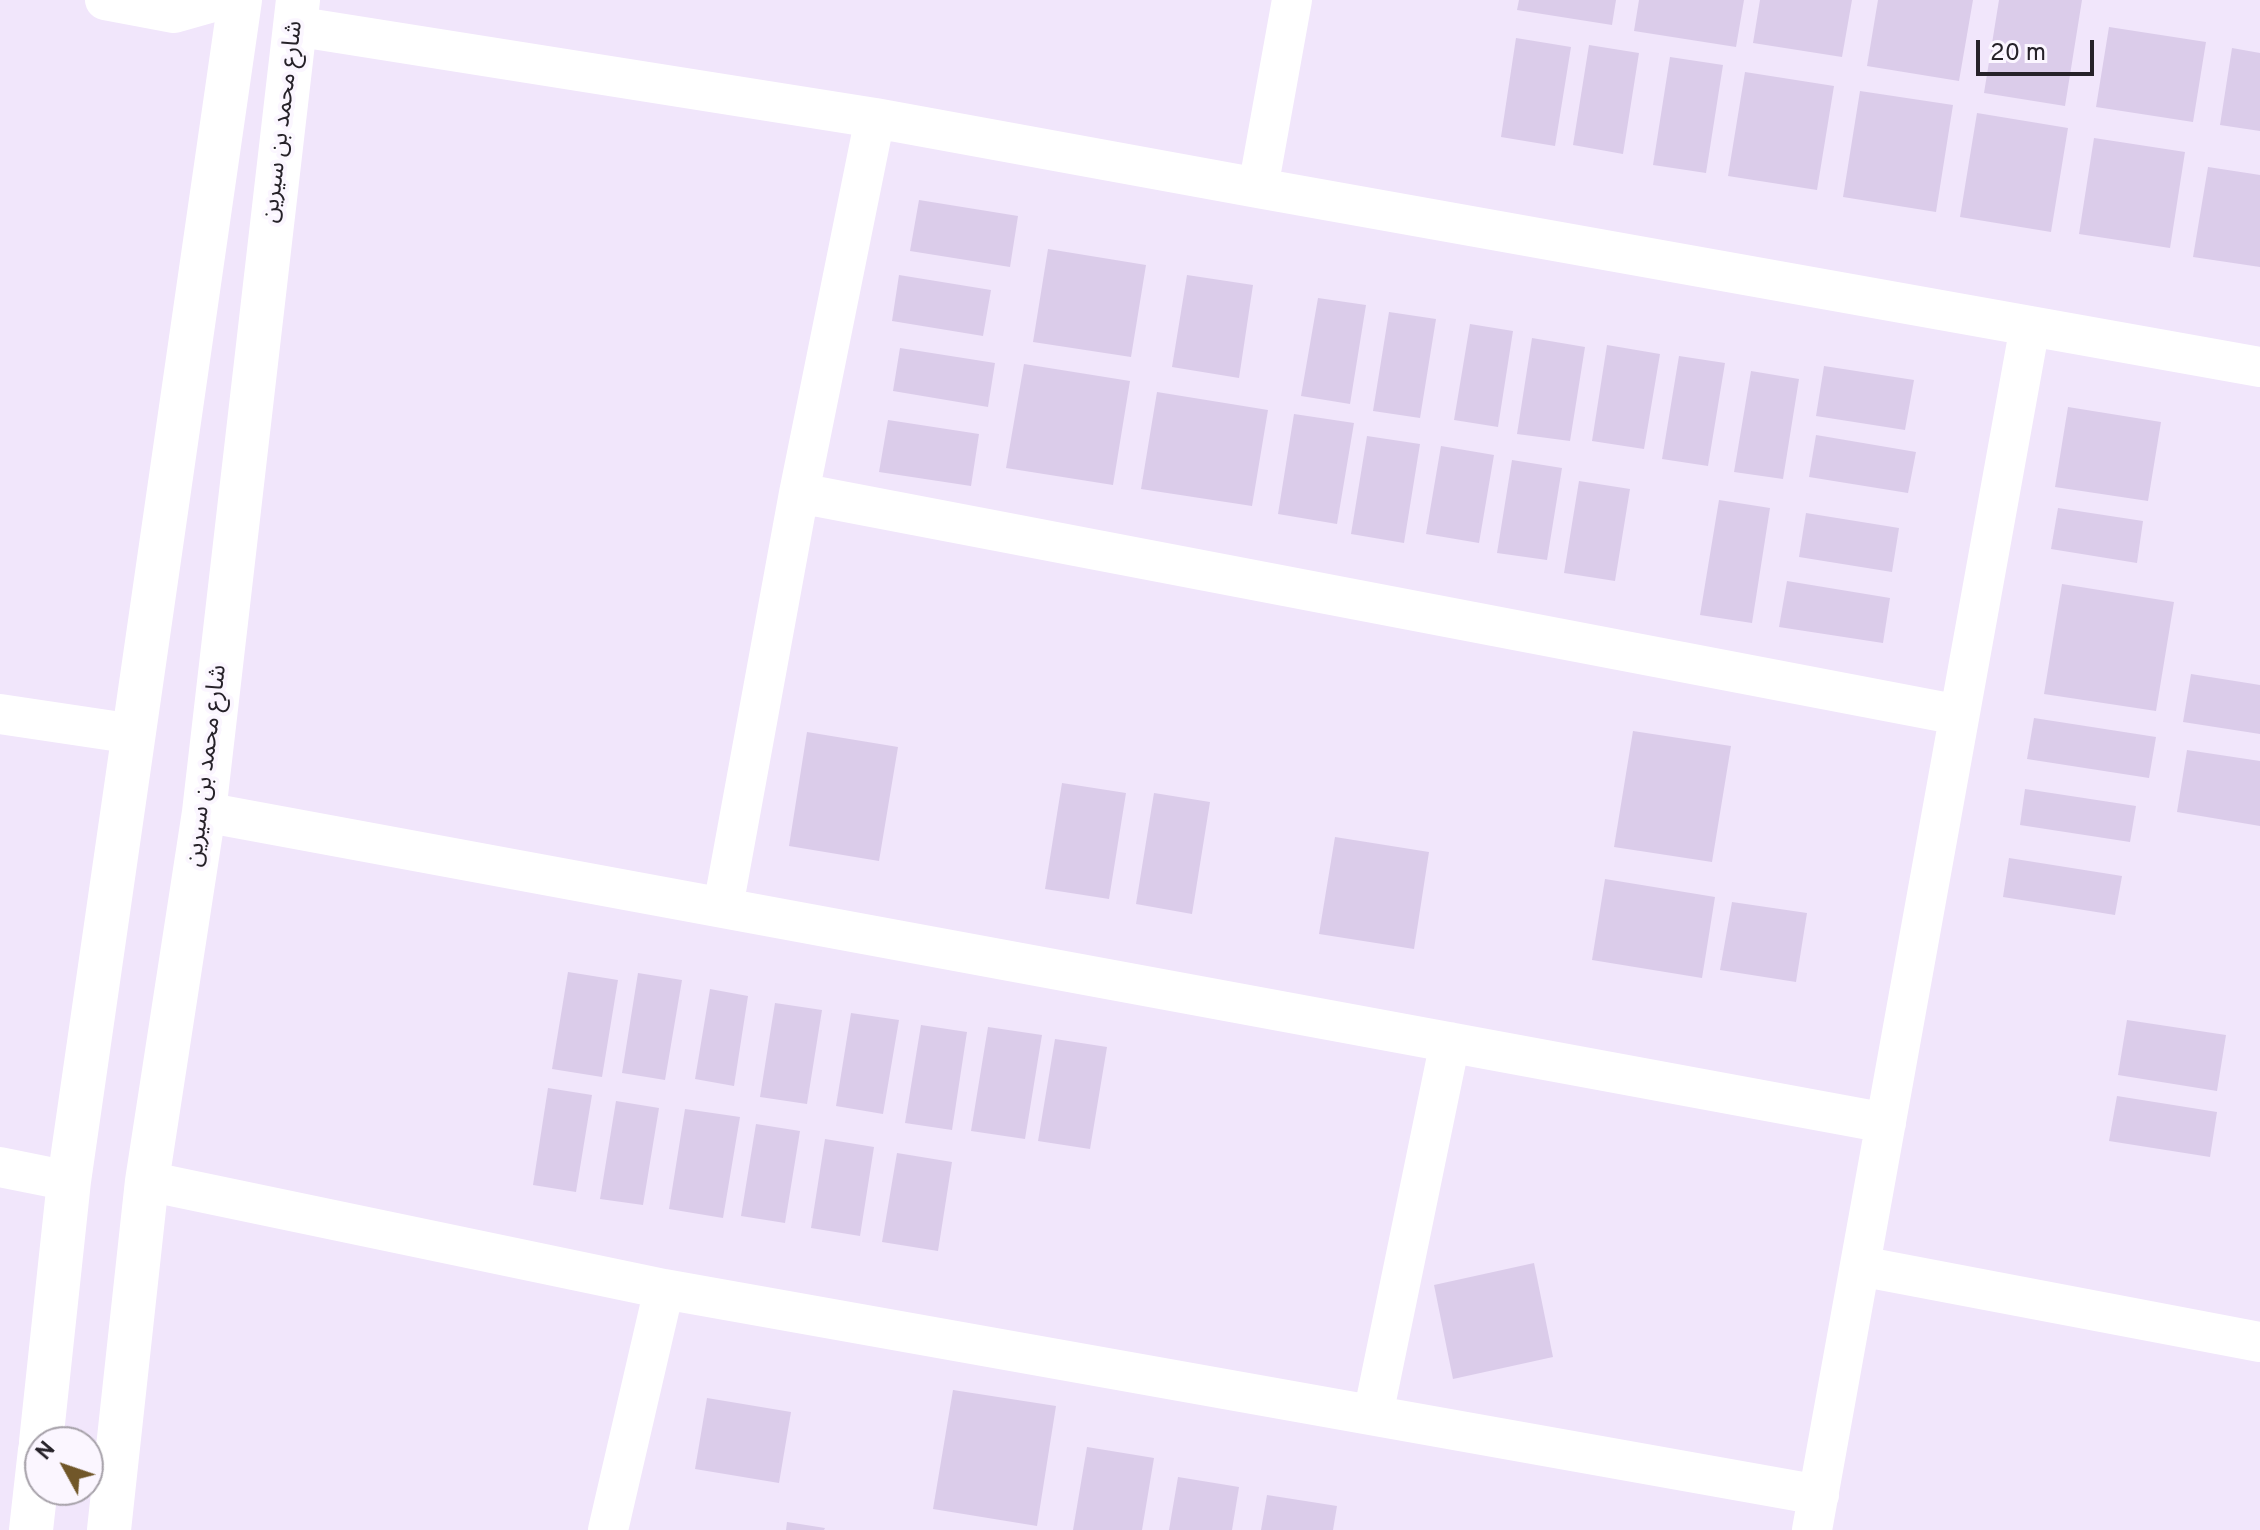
<!DOCTYPE html>
<meta charset="utf-8">
<style>
body{margin:0}
#map{position:relative;width:2260px;height:1530px;overflow:hidden;background:#f1e6fb;font-family:Overpass,sans-serif}
canvas{display:block}
.north{position:absolute;left:24px;top:1426px;width:80px;height:80px;box-sizing:border-box;background:#fbf6ff;border:2px solid #a6a1a9;border-radius:50%;rotate:310deg;font-size:22px;font-weight:700;line-height:32px;text-align:center;color:#262229}
.north::after{content:'';display:block;margin:auto;width:28px;height:36px;background:#715729;clip-path:polygon(50% 0,100% 100%,50% 72%,0 100%)}
.scale{position:absolute;left:1976px;top:40px;width:118px;height:36px;box-sizing:border-box;border:4px solid #262229;border-top:0;padding-left:10px;font-size:24px;line-height:28px;white-space:nowrap;color:#262229;-webkit-text-stroke:6px #fbf6ff;paint-order:stroke}
</style>
<div id="map">
<canvas width="2260" height="1530"></canvas>
<div class="north">N</div>
<div class="scale">20 m</div>
</div>
<script>
const ctx = document.querySelector('canvas').getContext('2d');
ctx.lineJoin = 'round';
function fill(path, color) { ctx.fillStyle = color; ctx.fill(path, 'evenodd'); }
const poly = rows => new Path2D(rows.map(r => 'M' + r).join(''));
function strokePath(path, color, width, dash) { ctx.strokeStyle = color; ctx.lineWidth = width; ctx.lineCap = dash ? 'butt' : 'round'; ctx.setLineDash(dash || []); ctx.stroke(path); }
function drawText(font, color, halo, rows, align = 'center') {
  ctx.font = font + ' Overpass,"Noto Sans Arabic",sans-serif'; ctx.lineWidth = 8; ctx.setLineDash([]); ctx.textBaseline = 'middle'; ctx.strokeStyle = halo; ctx.fillStyle = color; for (const [text, x, y, turn = 0] of rows) {
    ctx.save(); ctx.translate(x, y); ctx.rotate((+turn || 0) * Math.PI / 180); ctx.textAlign = isNaN(turn) ? turn : align; if (halo) ctx.strokeText(text, 0, 0); ctx.fillText(text, 0, 0); ctx.restore();
  }
}
fill(poly([
 [1519,0,1616,0,1612,25,1517,10],
 [1639,0,1744,0,1736,47,1634,31],
 [1760,0,1852,0,1842,57,1753,43],
 [1878,0,1973,0,1959,81,1867,66],
 [1999,0,2082,0,2065,106,1984,93],
 [2109,27,2206,42,2193,122,2096,107],
 [1516,38,1571,47,1555,146,1501,137],
 [1589,45,1639,53,1623,154,1573,145],
 [2232,48,2260,53,2260,131,2220,125],
 [1670,57,1723,65,1706,173,1653,165],
 [1745,72,1834,86,1817,190,1728,176],
 [1860,91,1953,105,1936,212,1843,197],
 [1977,113,2068,128,2051,232,1960,217],
 [2094,138,2185,152,2170,248,2079,234],
 [2208,167,2260,175,2260,267,2193,257],
 [919,200,1018,216,1010,267,910,251],
 [1048,249,1146,265,1131,357,1033,342],
 [899,275,991,290,983,336,892,321],
 [1187,275,1253,285,1239,378,1172,367],
 [1318,298,1366,305,1350,404,1301,396],
 [1389,312,1436,319,1420,418,1373,411],
 [1470,324,1513,331,1498,427,1454,420],
 [1532,338,1585,347,1570,441,1517,434],
 [1607,345,1660,354,1644,449,1592,441],
 [900,348,995,363,988,407,893,391],
 [1679,356,1725,363,1708,466,1662,459],
 [1024,364,1130,381,1113,485,1006,468],
 [1824,366,1914,380,1905,430,1816,416],
 [1751,371,1799,379,1783,479,1734,472],
 [1157,392,1268,410,1252,506,1141,489],
 [2068,407,2161,422,2148,501,2055,487],
 [1294,414,1354,423,1337,524,1278,514],
 [888,420,979,434,971,486,879,472],
 [1816,435,1916,452,1908,493,1809,477],
 [1367,436,1420,444,1404,543,1351,534],
 [1441,446,1494,455,1479,543,1426,534],
 [1512,460,1562,468,1547,560,1497,553],
 [1579,481,1630,489,1615,581,1564,573],
 [1719,500,1770,508,1752,623,1700,615],
 [2058,508,2143,521,2137,563,2051,549],
 [1806,513,1899,528,1892,572,1799,557],
 [1787,581,1890,598,1883,643,1779,627],
 [2062,584,2174,602,2156,711,2044,694],
 [2191,674,2260,685,2260,734,2183,722],
 [2034,718,2156,737,2149,778,2027,759],
 [1633,731,1731,746,1712,862,1614,847],
 [807,732,898,747,879,861,789,846],
 [2187,750,2260,761,2260,826,2177,812],
 [1062,783,1126,793,1109,899,1045,889],
 [2025,789,2136,806,2130,842,2020,825],
 [1154,793,1210,802,1192,914,1136,904],
 [1335,837,1429,852,1414,949,1319,934],
 [2009,858,2122,876,2115,915,2003,897],
 [1605,879,1715,897,1702,978,1592,960],
 [1732,902,1807,913,1796,982,1720,970],
 [568,972,618,980,602,1077,552,1069],
 [638,973,682,980,665,1080,622,1073],
 [710,989,748,996,734,1086,695,1079],
 [775,1003,822,1010,807,1104,760,1097],
 [851,1013,899,1020,883,1114,836,1106],
 [2127,1020,2226,1035,2217,1091,2118,1075],
 [921,1025,967,1032,952,1130,905,1123],
 [988,1027,1042,1035,1025,1139,971,1131],
 [1055,1039,1107,1047,1090,1149,1038,1141],
 [548,1088,592,1095,576,1192,533,1185],
 [2117,1096,2217,1112,2210,1157,2109,1141],
 [616,1101,659,1108,643,1205,600,1199],
 [685,1109,740,1117,723,1218,669,1209],
 [756,1124,800,1131,785,1223,741,1216],
 [825,1139,874,1147,860,1236,811,1228],
 [897,1153,952,1162,938,1251,882,1242],
 [1534,1263,1553,1357,1453,1379,1434,1285],
 [953,1390,1056,1406,1037,1526,933,1509],
 [707,1398,791,1412,779,1483,695,1469],
 [1087,1447,1154,1458,1142,1530,1073,1530],
 [1178,1477,1239,1487,1232,1530,1169,1530],
 [1267,1495,1337,1506,1333,1530,1261,1530],
 [787,1522,825,1528,824,1530,786,1530]
]), '#dbccea');
strokePath(poly([
 [105,0,174,13,220,0],
 [294,26,875,118,1258,188,2260,367],
 [1258,188,1292,0],
 [799,493,1959,715],
 [0,714,134,734],
 [204,812,1886,1123],
 [723,907,799,493,875,118],
 [0,1167,69,1181],
 [147,1181,664,1289,1819,1495],
 [1860,1266,2260,1342],
 [1373,1415,1450,1042],
 [608,1530,664,1289],
 [1812,1530,2030,326]
]), '#fff', 40);
strokePath(poly([
 [41,1442,69,1181,240,0],
 [31,1530,40,1450],
 [109,1530,147,1181,204,812,298,0]
]), '#fff', 44);
drawText('24px', '#262229', '#fbf6ff', [
 ["شارع محمد بن سيرين",284,122,-83],
 ["شارع محمد بن سيرين",208,766,-83]
]);
</script>
